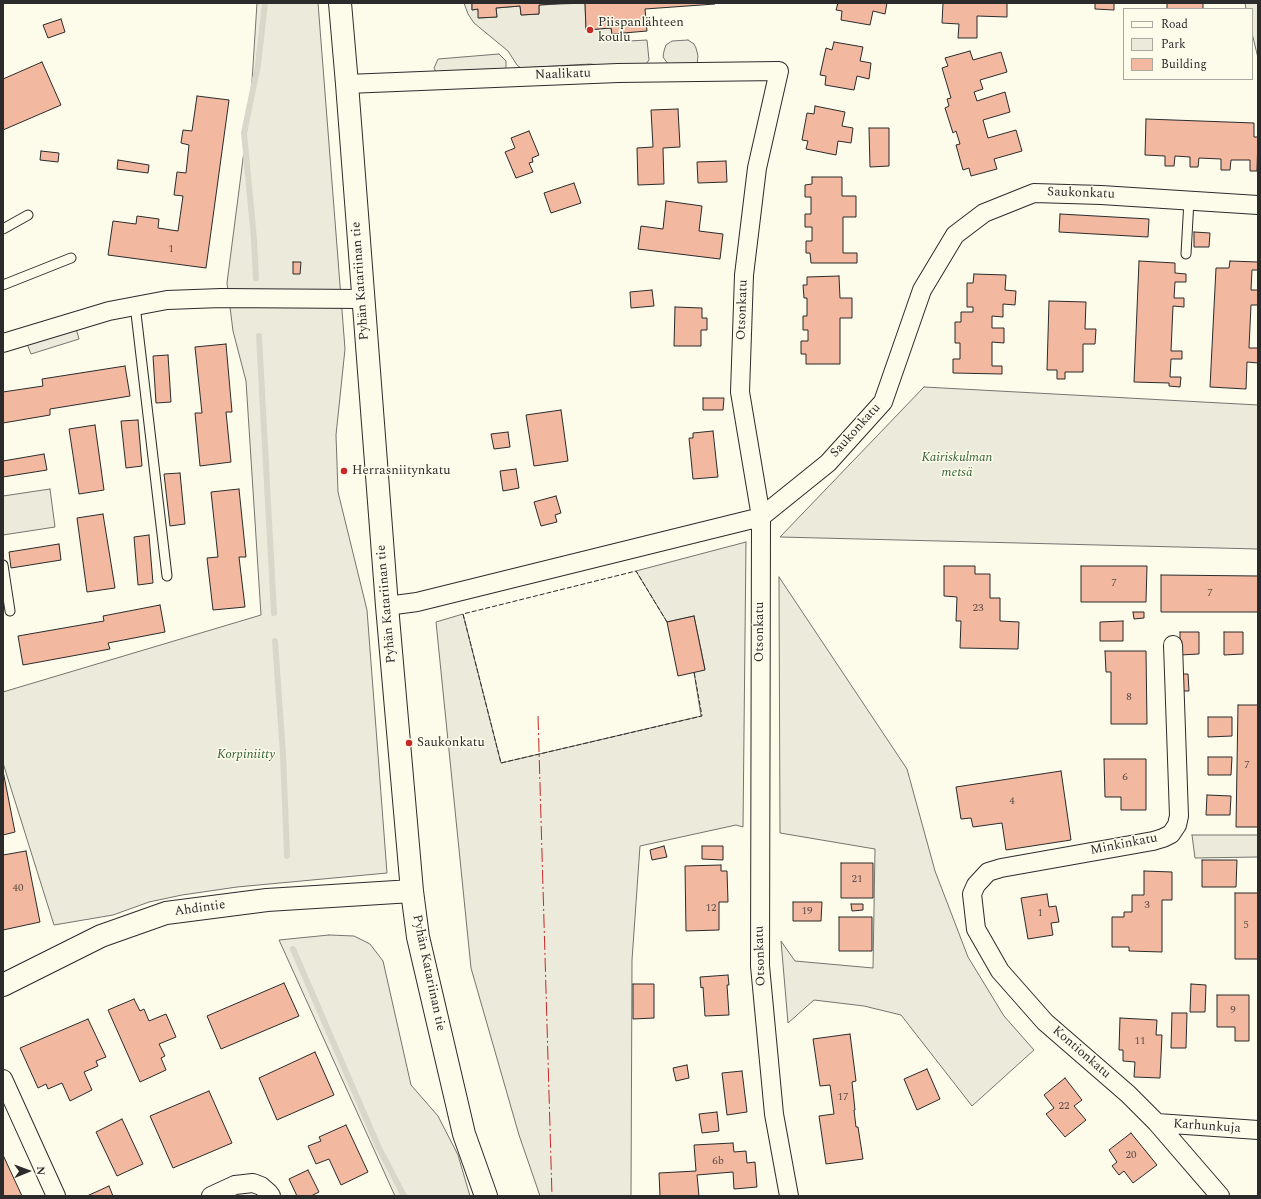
<!DOCTYPE html>
<meta charset="utf-8">
<style>
body{margin:0}
#map{position:relative;width:1261px;height:1199px;overflow:hidden;background:#fdfbea;font-family:Spectral,serif}
canvas{display:block}
.frame{position:absolute;inset:0;border:4px solid #2b2b2b;pointer-events:none}
.legend{position:absolute;left:1123px;top:8px;width:130px;height:72px;box-sizing:border-box;background:#fdfbea;border:1px solid #a9a89e;margin:0;padding:5px 7px;list-style:none;font-size:12px;color:#2b2b2b}
.legend li{display:flex;align-items:center;gap:8px;height:20px}
.legend b{width:20px;border:1px solid #a9a89e}
.north{position:absolute;left:8px;top:1151px;width:40px;height:40px;-webkit-text-stroke:3px #fdfbea;paint-order:stroke;rotate:89deg;font-size:11px;font-weight:700;line-height:16px;text-align:center;color:#2b2b2b}
.north::after{content:'';display:block;margin:auto;width:14px;height:18px;background:#2b2b2b;clip-path:polygon(50% 0,100% 100%,50% 72%,0 100%)}
</style>
<div id="map">
<canvas width="1261" height="1199"></canvas>
<div class="frame"></div>
<ul class="legend">
<li><b style="height:5px;background:#fdfbea"></b>Road</li>
<li><b style="height:11px;background:#ecebdb"></b>Park</li>
<li><b style="height:11px;background:#f2b8a0"></b>Building</li>
</ul>
<div class="north">N</div>
</div>
<script>
const ctx = document.querySelector('canvas').getContext('2d');
ctx.lineJoin = 'round';
function fill(path, color) { ctx.fillStyle = color; ctx.fill(path, 'evenodd'); }
const poly = rows => new Path2D(rows.map(r => 'M' + r).join(''));
function strokePath(path, color, width, dash) { ctx.strokeStyle = color; ctx.lineWidth = width; ctx.lineCap = dash ? 'butt' : 'round'; ctx.setLineDash(dash || []); ctx.stroke(path); }
function drawText(font, color, halo, rows, align = 'center') {
  ctx.font = font + ' Spectral,serif'; ctx.lineWidth = 3; ctx.setLineDash([]); ctx.textBaseline = 'middle'; ctx.strokeStyle = halo; ctx.fillStyle = color; for (const [text, x, y, turn = 0] of rows) {
    ctx.save(); ctx.translate(x, y); ctx.rotate((+turn || 0) * Math.PI / 180); ctx.textAlign = isNaN(turn) ? turn : align; if (halo) ctx.strokeText(text, 0, 0); ctx.fillText(text, 0, 0); ctx.restore();
  }
}
const green = poly([
 [257,3,318,3,345,349,336,435,338,492,367,610,387,873,237,887,182,895,149,902,113,915,54,925,3,763,3,692,261,615,246,381,233,331,227,283,251,97,257,3],
 [464,3,472,3,472,10,478,9,479,18,497,17,496,8,520,6,521,15,539,14,539,5,585,3,586,30,611,28,612,34,628,33,629,41,647,40,649,60,645,65,609,66,590,64,521,68,517,65,508,51,474,23,468,14,464,3],
 [1245,3,1258,3,1258,58,1252,33,1252,9,1246,9,1245,3],
 [688,40,694,44,696,48,698,56,697,65,668,64,663,57,664,51,666,45,672,41,688,40],
 [499,54,506,61,506,67,505,69,436,72,434,68,438,59,499,54],
 [924,387,1258,405,1258,549,780,537,924,387],
 [746,542,743,827,736,825,640,846,632,960,631,1196,540,1196,519,1135,471,968,436,622,463,614,501,763,701,716,694,672,705,669,694,616,667,622,636,571,746,542],
 [779,577,907,769,935,871,968,957,1004,1016,1034,1050,972,1106,901,1015,864,1006,814,1000,788,1023,781,941,795,961,873,968,875,849,780,833,779,577],
 [1192,835,1258,835,1258,857,1195,858,1192,835],
 [329,935,354,936,370,944,383,961,411,1085,438,1116,458,1155,470,1196,395,1196,279,940,329,935]
]);
fill(green, '#ecebdb');
strokePath(green, '#74746e', 1);
const parking = poly([
 [74,321,79,339,31,354,24,336,74,321],
 [50,489,55,527,3,535,3,496,50,489]
]);
fill(parking, '#eceadb');
strokePath(parking, '#74746e', 1);
strokePath(poly([
 [256,278,254,239,244,133,258,65,265,3],
 [259,336,274,613],
 [275,641,283,754,287,856],
 [293,949,378,1146,404,1196]
]), '#d8d7c9', 6);
const building = poly([
 [472,3,568,3,539,5,539,14,521,15,520,6,496,8,497,17,478,18,478,9,472,10,472,3],
 [585,3,715,3,715,4,645,9,647,31,612,34,611,28,586,30,585,3],
 [838,3,887,3,885,14,873,11,870,25,841,20,842,11,836,10,838,3],
 [943,3,1007,3,1007,17,977,16,977,38,958,38,959,24,942,23,943,3],
 [1095,3,1114,3,1114,10,1095,9,1095,3],
 [1167,3,1203,3,1203,9,1167,9,1167,3],
 [61,19,65,32,48,38,43,25,61,19],
 [834,42,863,47,860,61,871,63,869,79,857,76,854,90,825,85,826,76,820,75,826,48,832,50,834,42],
 [970,51,973,60,1001,52,1007,72,980,80,983,89,974,92,977,101,1005,92,1010,112,983,120,988,138,1016,130,1022,151,994,159,997,169,971,176,969,168,963,170,956,145,960,144,956,131,953,133,945,108,949,106,947,99,951,98,942,68,948,66,945,58,970,51],
 [42,62,61,105,3,130,3,79,42,62],
 [197,96,229,100,206,268,108,255,113,221,136,224,137,216,159,219,158,228,178,231,183,196,174,195,177,172,186,173,189,145,181,143,183,130,192,131,197,96],
 [815,106,845,112,842,126,853,128,851,143,838,141,836,155,806,149,808,141,802,140,807,113,814,114,815,106],
 [678,109,680,147,663,148,664,184,638,185,637,148,653,147,651,110,678,109],
 [1146,119,1254,123,1254,137,1258,137,1257,171,1250,171,1250,160,1231,160,1230,170,1221,170,1221,159,1199,158,1198,167,1190,167,1190,157,1175,156,1174,166,1165,166,1165,156,1145,155,1146,119],
 [869,128,889,128,889,166,870,167,869,128],
 [529,131,539,155,532,158,533,162,529,163,533,172,516,178,505,152,515,148,511,138,529,131],
 [41,151,59,153,58,162,40,160,41,151],
 [118,160,149,165,148,173,117,169,118,160],
 [726,161,727,182,698,183,697,162,726,161],
 [812,177,842,177,842,196,856,196,856,217,843,217,843,253,857,253,857,263,811,263,810,253,806,253,806,241,812,241,812,227,805,227,805,214,811,214,811,197,805,197,805,185,812,184,812,177],
 [574,183,581,203,551,213,544,193,574,183],
 [666,201,702,206,699,231,723,234,720,259,638,249,641,226,663,229,666,201],
 [1060,214,1149,219,1148,237,1059,232,1060,214],
 [1194,232,1210,233,1209,247,1194,247,1194,232],
 [1139,261,1175,263,1175,273,1186,274,1186,282,1175,282,1174,298,1184,298,1184,307,1173,306,1171,351,1182,351,1182,359,1171,359,1170,377,1181,377,1180,387,1169,386,1169,383,1134,382,1139,261],
 [1230,261,1258,262,1258,270,1252,270,1251,290,1258,290,1258,305,1251,305,1249,348,1258,348,1258,363,1247,362,1246,389,1210,387,1216,268,1229,268,1230,261],
 [293,262,301,262,300,274,293,274,293,262],
 [974,274,1006,275,1005,290,1016,291,1015,305,1003,304,1003,317,992,316,992,328,1004,328,1004,343,992,342,992,366,1002,366,1002,374,953,373,953,359,960,359,960,343,955,343,955,322,961,322,961,312,973,312,973,307,967,307,967,283,973,283,974,274],
 [839,276,840,298,852,298,852,318,840,318,840,364,806,364,806,354,801,354,801,341,808,341,808,330,803,330,803,316,807,316,807,298,804,298,803,285,807,285,807,277,839,276],
 [652,290,654,306,631,308,630,292,652,290],
 [1049,301,1086,302,1085,329,1096,329,1095,344,1083,344,1083,372,1065,372,1065,379,1057,379,1057,370,1047,370,1049,301],
 [675,307,702,308,702,318,707,318,707,330,701,330,701,346,674,346,675,307],
 [226,344,232,412,226,412,231,462,200,466,195,413,202,413,195,347,226,344],
 [168,355,171,402,156,403,153,356,168,355],
 [125,366,130,396,50,409,50,415,3,423,3,392,43,386,42,379,125,366],
 [703,398,724,398,723,410,703,410,703,398],
 [561,410,568,461,534,466,526,415,561,410],
 [138,420,142,466,126,468,121,421,138,420],
 [95,425,104,490,79,494,69,429,95,425],
 [713,431,718,477,693,479,689,438,693,438,693,433,713,431],
 [508,432,510,447,494,449,491,434,508,432],
 [44,454,47,470,3,477,3,461,44,454],
 [516,469,519,488,503,491,500,471,516,469],
 [180,473,185,524,170,526,164,474,180,473],
 [239,489,246,557,239,557,245,607,213,610,207,558,218,557,211,492,239,489],
 [556,496,561,513,555,515,557,522,541,526,534,502,556,496],
 [103,514,115,588,87,592,77,518,103,514],
 [149,535,153,583,138,585,134,537,149,535],
 [59,544,61,560,11,568,9,552,59,544],
 [944,566,975,566,975,574,990,574,990,598,1000,598,1000,621,1019,622,1018,649,960,648,961,621,956,621,957,597,944,596,944,566],
 [1081,566,1147,566,1146,602,1081,602,1081,566],
 [1161,575,1258,576,1258,612,1161,612,1161,575],
 [160,605,165,632,108,643,110,649,23,665,18,636,104,621,103,616,160,605],
 [1133,612,1144,612,1144,618,1134,619,1133,612],
 [694,616,705,670,678,676,667,622,694,616],
 [1123,621,1123,641,1100,641,1100,622,1123,621],
 [1180,632,1199,632,1199,654,1180,655,1180,632],
 [1224,632,1243,632,1243,654,1224,655,1224,632],
 [1105,651,1146,651,1147,724,1111,724,1111,672,1106,672,1105,651],
 [1178,674,1188,674,1189,691,1179,691,1178,674],
 [1238,705,1258,705,1258,827,1236,827,1238,705],
 [1208,717,1232,717,1232,736,1208,737,1208,717],
 [1208,757,1232,757,1231,775,1208,775,1208,757],
 [1104,759,1146,759,1146,810,1121,810,1121,797,1105,797,1104,759],
 [3,771,15,832,3,835,3,771],
 [1061,771,1071,840,1006,850,1002,823,973,827,971,818,961,819,956,787,1061,771],
 [1207,795,1231,796,1230,815,1206,815,1207,795],
 [664,846,667,857,652,860,650,850,664,846],
 [702,846,723,846,723,860,702,859,702,846],
 [26,851,40,922,3,930,3,855,26,851],
 [1202,860,1237,860,1236,887,1202,887,1202,860],
 [841,863,873,863,873,898,841,898,841,863],
 [721,865,721,871,727,871,728,902,719,902,719,930,686,931,685,866,721,865],
 [1144,871,1172,872,1172,900,1162,900,1162,952,1129,951,1129,947,1112,947,1112,917,1124,917,1124,912,1132,912,1132,895,1144,895,1144,871],
 [1235,893,1258,893,1258,959,1235,959,1235,893],
 [1047,894,1049,907,1056,906,1059,922,1051,923,1053,935,1028,939,1021,898,1047,894],
 [793,902,822,902,821,921,793,921,793,902],
 [851,904,863,904,863,910,852,911,851,904],
 [839,917,872,917,872,951,839,951,839,917],
 [728,975,729,985,727,985,729,1015,705,1016,703,987,701,988,700,977,728,975],
 [284,983,299,1016,221,1049,207,1016,284,983],
 [633,984,654,984,654,1018,633,1019,633,984],
 [1191,984,1206,985,1205,1012,1190,1012,1191,984],
 [1217,995,1249,995,1249,1041,1235,1041,1235,1027,1217,1027,1217,995],
 [134,999,140,1011,144,1009,149,1021,166,1014,176,1037,159,1044,165,1056,161,1058,166,1070,140,1082,108,1010,134,999],
 [1172,1013,1187,1013,1186,1048,1171,1048,1172,1013],
 [1120,1018,1157,1020,1156,1035,1162,1035,1160,1078,1134,1077,1135,1062,1123,1061,1123,1050,1119,1050,1120,1018],
 [88,1019,106,1057,96,1061,98,1066,84,1072,92,1090,70,1101,62,1083,48,1089,46,1084,38,1088,20,1048,88,1019],
 [850,1034,856,1081,852,1082,855,1110,854,1110,856,1127,858,1127,863,1159,826,1164,819,1116,834,1114,830,1085,820,1086,813,1039,850,1034],
 [315,1052,334,1095,277,1120,259,1078,315,1052],
 [687,1065,689,1078,676,1081,673,1068,687,1065],
 [927,1069,940,1099,917,1110,904,1079,927,1069],
 [742,1071,747,1112,727,1115,722,1073,742,1071],
 [1065,1078,1082,1100,1074,1106,1086,1120,1065,1137,1046,1114,1054,1108,1044,1095,1065,1078],
 [209,1091,232,1143,173,1168,150,1116,209,1091],
 [717,1112,719,1131,702,1133,699,1114,717,1112],
 [122,1119,143,1164,117,1176,96,1132,122,1119],
 [346,1125,368,1172,341,1185,329,1159,316,1164,308,1146,321,1141,319,1137,346,1125],
 [1131,1133,1157,1165,1133,1183,1124,1171,1119,1175,1112,1166,1117,1162,1109,1150,1131,1133],
 [733,1143,734,1152,746,1151,747,1163,755,1162,757,1187,734,1189,733,1172,697,1175,699,1196,660,1196,659,1173,696,1171,694,1145,733,1143],
 [3,1155,22,1196,3,1196,3,1155],
 [308,1170,319,1192,311,1196,297,1196,289,1179,308,1170],
 [109,1186,113,1196,87,1196,109,1186]
]);
fill(building, '#f2b8a0');
strokePath(building, '#2b2b2b', 1);
const service = poly([
 [3,229,28,215],
 [1186,254,1189,200],
 [3,285,71,258],
 [135,305,167,576],
 [3,565,10,611]
]);
const minor = poly([
 [347,84,618,73,779,71,757,168,744,275,740,392,761,517,760,966,774,1114,789,1196],
 [3,343,109,311,167,300,221,298,362,299],
 [387,606,417,602,761,517,828,463,883,402,922,290,955,235,984,213,1034,193,1101,195,1258,205],
 [1173,645,1179,816,1177,825,1171,834,1163,838,1153,841,1001,868,988,872,976,885,972,894,976,929,1000,971,1045,1022,1128,1094,1157,1123,1220,1196],
 [3,1079,56,1196],
 [1157,1123,1258,1130],
 [211,1196,235,1185,253,1183,261,1186,268,1192,271,1196]
]);
const tertiary = poly([
 [340,3,347,84,387,606,412,891,418,937,464,1134,486,1196],
 [3,985,101,936,166,913,267,900,412,891]
]);
strokePath(service, '#2b2b2b', 11);
strokePath(minor, '#2b2b2b', 20);
strokePath(tertiary, '#2b2b2b', 24);
strokePath(service, '#fdfbea', 9);
strokePath(minor, '#fdfbea', 18);
strokePath(tertiary, '#fdfbea', 22);
strokePath(poly([
 [667,622,636,571,463,614,501,763,702,716,694,672]
]), '#2b2b2b', 1, [5, 2]);
strokePath(poly([
 [538,716,552,1196]
]), '#c62828', 1, [14, 3, 2, 3]);
for (const [x, y, r, color] of [
 [590,30,4,"#c62828"],
 [344,471,4,"#c62828"],
 [409,743,4,"#c62828"]
]) { const dot = new Path2D(); dot.arc(x, y, r, 0, 2 * Math.PI); ctx.fillStyle = color; ctx.fill(dot); strokePath(dot, '#fdfbea', 1.5); }
drawText('11px', '#5d4e48', null, [
 ["1",171,250],
 ["7",1114,584],
 ["7",1210,594],
 ["23",978,609],
 ["8",1129,698],
 ["7",1247,766],
 ["6",1125,778],
 ["4",1012,802],
 ["21",857,880],
 ["40",18,889],
 ["3",1147,906],
 ["12",711,909],
 ["19",807,912],
 ["1",1040,914],
 ["5",1246,926],
 ["9",1233,1011],
 ["11",1140,1042],
 ["17",843,1098],
 ["22",1064,1107],
 ["20",1131,1156],
 ["6b",718,1162]
]);
drawText('13px', '#2b2b2b', '#fdfbea', [
 ["Piispanlähteen",598,23],
 ["koulu",598,38],
 ["Herrasniitynkatu",352,471],
 ["Saukonkatu",417,743]
], 'left');
drawText('13px', '#2b2b2b', '#fdfbea', [
 ["Naalikatu",563,75,-2],
 ["Saukonkatu",1081,194,2],
 ["Pyhän Katariinan tie",361,281,-94],
 ["Otsonkatu",743,310,-88],
 ["Saukonkatu",856,431,-48],
 ["Pyhän Katariinan tie",387,604,-95],
 ["Otsonkatu",760,632,-90],
 ["Minkinkatu",1124,845,-11],
 ["Ahdintie",200,909,-8],
 ["Otsonkatu",761,956,-92],
 ["Pyhän Katariinan tie",428,973,78],
 ["Kontionkatu",1081,1053,41],
 ["Karhunkuja",1207,1127,4]
]);
drawText('italic 13px', '#34623c', '#fdfbea', [
 ["Kairiskulman",957,458],
 ["metsä",957,473],
 ["Korpiniitty",246,755]
]);
</script>
